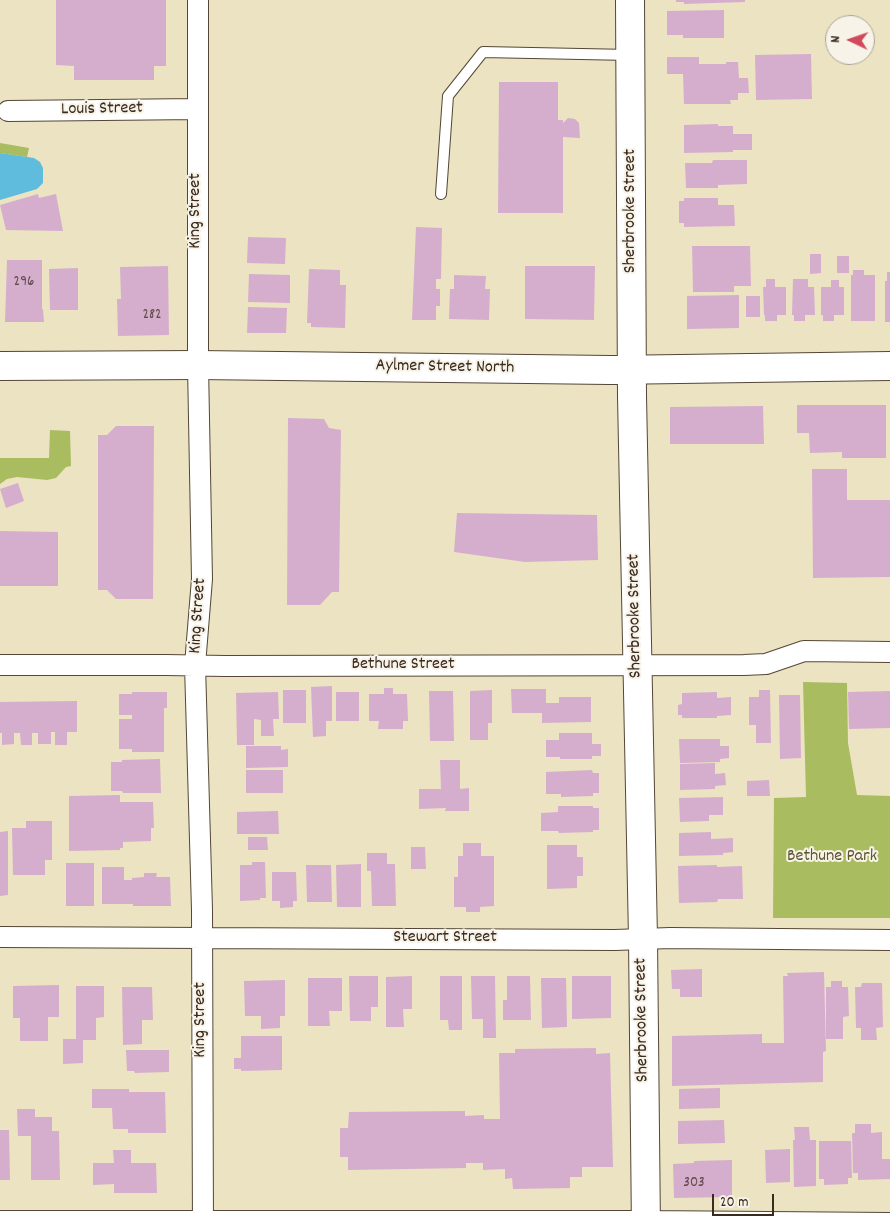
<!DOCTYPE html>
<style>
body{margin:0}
#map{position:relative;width:890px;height:1231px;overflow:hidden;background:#ebe3c2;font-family:Dekko,sans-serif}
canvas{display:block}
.north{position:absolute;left:825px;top:15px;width:50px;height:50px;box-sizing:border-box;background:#f7f3e8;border:1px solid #aca397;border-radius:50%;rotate:273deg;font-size:14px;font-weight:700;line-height:20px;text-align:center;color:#3b2a1e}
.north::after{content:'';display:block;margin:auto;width:18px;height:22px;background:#d1495b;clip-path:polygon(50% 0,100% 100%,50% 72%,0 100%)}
.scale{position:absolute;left:712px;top:1194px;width:62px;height:22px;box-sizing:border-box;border:2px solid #3b2a1e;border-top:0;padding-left:6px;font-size:15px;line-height:18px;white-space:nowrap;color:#3b2a1e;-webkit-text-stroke:4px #f7f3e8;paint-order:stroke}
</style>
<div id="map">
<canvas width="890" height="1231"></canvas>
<div class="north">N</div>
<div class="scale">20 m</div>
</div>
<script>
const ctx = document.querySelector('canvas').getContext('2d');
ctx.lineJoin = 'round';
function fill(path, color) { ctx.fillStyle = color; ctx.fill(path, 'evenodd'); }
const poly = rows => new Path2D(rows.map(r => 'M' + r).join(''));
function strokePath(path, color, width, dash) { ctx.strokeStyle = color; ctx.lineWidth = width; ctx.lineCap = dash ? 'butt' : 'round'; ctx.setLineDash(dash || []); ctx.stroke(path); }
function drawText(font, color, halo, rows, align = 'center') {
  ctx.font = font + ' Dekko,sans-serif'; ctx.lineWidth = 4; ctx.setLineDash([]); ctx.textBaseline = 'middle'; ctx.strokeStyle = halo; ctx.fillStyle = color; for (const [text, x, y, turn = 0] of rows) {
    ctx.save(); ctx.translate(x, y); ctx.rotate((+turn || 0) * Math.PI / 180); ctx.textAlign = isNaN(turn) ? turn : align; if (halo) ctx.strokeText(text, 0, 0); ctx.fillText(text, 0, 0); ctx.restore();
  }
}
fill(poly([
 [0,143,29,148,27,157,0,153],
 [50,430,70,431,71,466,66,467,56,478,47,480,17,477,7,479,0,484,0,458,49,458],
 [803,682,847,683,848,743,857,795,890,796,890,918,773,918,774,798,806,797]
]), '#aabc60');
fill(poly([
 [0,153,34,158,40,162,43,168,43,183,37,189,0,200]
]), '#5fbcdd');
fill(poly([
 [56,0,166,0,166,66,154,66,154,80,74,80,74,66,56,65],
 [676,0,745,0,745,2,684,4,684,2,676,2],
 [724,10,724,38,683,38,683,35,667,35,667,11],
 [811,54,812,99,756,100,755,55],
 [667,57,699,57,699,64,726,64,726,62,738,62,739,78,748,78,749,93,738,93,738,100,730,100,731,104,684,104,683,74,667,74],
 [499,82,558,82,558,120,563,120,563,123,568,118,575,119,579,123,580,138,563,137,563,213,498,213],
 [718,124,718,126,733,126,733,134,752,134,752,150,733,150,733,152,684,153,684,125],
 [713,160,747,160,747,184,718,185,718,188,686,188,685,163,712,163],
 [38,194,39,198,56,194,63,231,6,230,0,205],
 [684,198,718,198,718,205,734,205,735,226,684,227,684,223,679,223,679,201,684,201],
 [416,227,442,228,441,279,436,279,436,289,440,289,440,306,436,306,436,320,412,320],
 [248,237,286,238,285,264,247,263],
 [692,246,750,246,751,286,734,286,734,292,693,292],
 [810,254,821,254,821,273,810,274],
 [837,256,849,256,849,273,837,273],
 [7,260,42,260,42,309,43,309,44,322,5,322],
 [168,266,169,335,118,336,117,299,121,299,120,267],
 [525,266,595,266,594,320,525,319],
 [78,268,78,310,50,310,49,269],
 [309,269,340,270,340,285,346,285,345,328,311,327,311,323,307,323],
 [853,270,864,270,864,275,875,275,875,321,851,321,851,275,853,275],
 [887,272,890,272,890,322,885,322,885,281,887,281],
 [249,274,290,275,290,303,248,302],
 [454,275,486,276,485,289,490,289,489,320,449,319,450,289,454,289],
 [766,279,775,279,775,287,786,287,786,315,777,315,777,321,765,321,765,315,764,315,763,287,766,287],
 [793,279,808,279,808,287,814,287,815,315,805,315,805,321,794,321,794,315,792,315],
 [831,280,839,280,839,287,844,287,844,315,834,315,834,321,823,321,823,315,821,315,821,287,831,287],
 [739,295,739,328,687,329,687,296],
 [746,296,760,296,760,317,746,317],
 [248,307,287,308,286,333,247,333],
 [797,405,886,405,886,458,842,458,842,452,810,453,809,433,797,433],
 [763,406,764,444,670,444,670,407],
 [288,418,324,419,329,428,341,430,339,592,332,592,320,605,287,605],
 [116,426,154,426,153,599,116,599,107,590,98,590,98,435,107,435],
 [812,469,847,469,847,500,890,500,890,577,813,578],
 [18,483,24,501,6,508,0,489],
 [457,513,597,515,598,560,525,562,454,552],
 [0,531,58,532,58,586,0,586],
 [332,686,332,721,326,721,326,736,313,737,311,687],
 [384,688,393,688,393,694,407,694,408,721,403,721,403,729,378,729,379,721,369,721,369,694,384,694],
 [511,689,546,689,546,703,559,703,559,697,591,697,591,722,542,723,542,713,512,713],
 [283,690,306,690,306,723,283,723],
 [492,690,492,723,488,723,488,740,470,740,470,691],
 [759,690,770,690,771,743,756,743,756,725,749,725,749,697,759,697],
 [429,691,453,691,454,741,430,741],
 [890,691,890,728,849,729,848,692],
 [132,692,167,692,167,708,164,708,164,752,132,752,132,749,119,749,119,719,132,719,132,715,119,715,119,694,132,694],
 [278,692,279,719,273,719,274,736,261,736,261,720,254,719,254,745,237,745,236,693],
 [336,692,359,692,359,721,336,721],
 [717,692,717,698,731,697,731,715,717,716,717,718,682,718,682,715,678,715,678,705,682,704,682,693],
 [779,695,800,695,801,758,780,759],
 [77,701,77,732,67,732,67,745,55,745,55,732,51,732,51,744,38,744,38,733,32,733,32,745,21,745,20,733,14,733,14,744,2,745,2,733,0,733,0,702],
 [559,733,592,733,592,744,601,744,601,756,592,756,592,759,560,759,560,757,546,757,546,740,559,740],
 [679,739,720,739,720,746,729,746,729,758,720,759,720,762,680,763],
 [246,746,281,746,281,750,288,749,288,767,246,768],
 [160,759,161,793,123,793,122,791,111,791,111,762,122,762,122,760],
 [440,760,460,760,460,789,469,788,469,811,445,811,446,808,419,809,419,789,441,789],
 [715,763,715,774,725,773,726,785,715,786,715,789,680,790,680,764],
 [246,770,283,770,283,793,246,793],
 [592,770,593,773,599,773,599,793,593,793,593,796,561,797,561,794,546,794,546,772],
 [769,780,770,796,747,796,747,781],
 [120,795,120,802,153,802,154,828,151,828,151,841,123,842,123,848,120,848,120,850,69,851,69,796],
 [723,797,723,815,709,815,709,821,680,822,679,798],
 [558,806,593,806,593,808,599,808,599,830,593,830,593,832,559,833,558,831,541,831,541,813,558,812],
 [278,811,279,834,237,834,237,812],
 [26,821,52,821,52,860,45,860,45,875,13,875,12,828,26,828],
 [8,831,8,895,0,896,0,832],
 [711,832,711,839,733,838,733,852,723,853,723,855,679,856,679,833],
 [248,837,267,837,268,850,248,850],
 [463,843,481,843,481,856,494,856,494,906,480,907,480,912,466,912,466,907,454,907,454,877,458,877,458,856,463,856],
 [547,845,577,845,577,857,583,857,583,876,577,876,577,888,547,889],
 [411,847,425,847,426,869,411,869],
 [367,853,387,853,387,864,395,864,396,906,372,906,371,871,367,871],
 [252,862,265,862,266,898,260,898,260,900,240,901,240,865,252,865],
 [66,863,94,863,94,906,66,906],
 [361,864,361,907,337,907,336,865],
 [306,865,331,865,332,902,307,902],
 [717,865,717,867,742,866,743,899,718,899,717,902,679,903,678,866],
 [102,867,124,867,124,880,132,880,132,878,144,877,144,873,157,873,156,877,170,877,171,906,133,906,133,904,102,904],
 [272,872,296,872,297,901,293,901,293,907,280,908,280,901,272,901],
 [702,969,702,997,680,997,680,989,672,989,671,970],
 [824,972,826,1051,823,1052,823,1082,672,1086,672,1036,762,1034,762,1043,784,1043,783,976,788,976,787,973],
 [349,976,378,976,378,1007,371,1007,371,1021,350,1021],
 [412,976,412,1009,403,1009,404,1027,386,1027,386,977],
 [440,976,462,976,462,1030,449,1030,448,1020,440,1020],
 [471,976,495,976,496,1038,483,1038,483,1019,472,1019],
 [507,976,530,976,531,1020,503,1020,503,1000,507,1000],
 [572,976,611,976,611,1018,572,1019],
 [308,978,342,978,342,1011,329,1011,330,1026,308,1026],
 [541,978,566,978,567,1027,542,1028],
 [285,980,285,1016,280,1016,280,1028,261,1029,261,1016,245,1016,244,981],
 [831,981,842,981,842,987,848,987,849,1016,843,1017,843,1039,826,1039,826,987,831,987],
 [862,983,882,983,883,1027,876,1028,877,1040,861,1040,861,1028,856,1028,855,987,861,987],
 [59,985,59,1017,48,1017,48,1041,20,1041,20,1018,13,1018,13,986],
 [76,986,104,986,104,1017,96,1018,96,1040,83,1040,83,1063,63,1064,63,1039,76,1039],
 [122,987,152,987,153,1020,142,1020,142,1044,123,1045],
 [241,1036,282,1036,282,1070,241,1071,241,1069,234,1069,234,1058,241,1058],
 [596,1048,596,1054,610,1053,613,1167,582,1167,582,1177,570,1177,570,1188,513,1189,512,1178,505,1179,505,1169,483,1170,483,1163,466,1163,466,1168,348,1170,348,1157,340,1157,340,1128,348,1128,349,1112,465,1111,465,1116,484,1115,484,1119,500,1119,499,1053,515,1053,515,1049],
 [126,1050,169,1050,169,1072,135,1073,134,1071,127,1071],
 [720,1088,720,1108,679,1109,679,1089],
 [92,1089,129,1089,129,1092,165,1092,166,1133,128,1133,128,1129,113,1129,112,1108,92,1108],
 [17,1109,35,1109,35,1117,52,1117,52,1131,59,1131,60,1180,31,1180,31,1136,18,1136],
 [724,1120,725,1143,678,1144,678,1121],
 [855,1124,871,1124,871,1133,882,1132,882,1159,890,1159,890,1179,858,1180,858,1173,853,1173,852,1133,855,1133],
 [794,1127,809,1127,810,1140,816,1140,816,1186,794,1187,793,1140,795,1140],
 [0,1130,9,1130,10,1180,0,1180],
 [819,1141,851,1141,852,1178,848,1178,848,1184,824,1185,824,1179,819,1179],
 [790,1149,790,1182,766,1183,765,1150],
 [113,1150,131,1150,131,1163,156,1163,157,1193,114,1193,114,1184,93,1185,93,1163,114,1163],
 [732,1160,732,1197,674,1198,673,1164,694,1163,694,1161]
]), '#d6aecd');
const lane = poly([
 [441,194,448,96,483,52,630,55]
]);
const street = poly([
 [198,0,198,365,202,579,195,665,202,910,203,1231],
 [8,111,197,109],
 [0,665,166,665,225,666,744,665,766,664,804,651,890,652],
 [0,937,615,940,670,938,890,940]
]);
const secondary = poly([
 [630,0,632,396,643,938,646,1231],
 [0,366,198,365,610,370,890,366],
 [0,1225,646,1225,890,1227]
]);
strokePath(lane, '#554637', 12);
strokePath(street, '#554637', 22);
strokePath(secondary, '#554637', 30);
strokePath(lane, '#fff', 10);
strokePath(street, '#fff', 20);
strokePath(secondary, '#fff', 28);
drawText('15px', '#624b4a', null, [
 ["296",24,283],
 ["282",152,316],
 ["303",694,1184]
]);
drawText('18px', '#3b2a1e', '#f7f3e8', [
 ["Louis Street",102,110,-1],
 ["King Street",197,211,-90],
 ["Sherbrooke Street",632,211,-90],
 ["Aylmer Street North",445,368,1],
 ["King Street",199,616,-86],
 ["Sherbrooke Street",636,616,-91],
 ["Bethune Street",403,666],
 ["Stewart Street",445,939],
 ["King Street",202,1020,-90],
 ["Sherbrooke Street",643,1020,-91]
]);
drawText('18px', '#5c5632', '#f7f3e8', [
 ["Bethune Park",832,858]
]);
</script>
